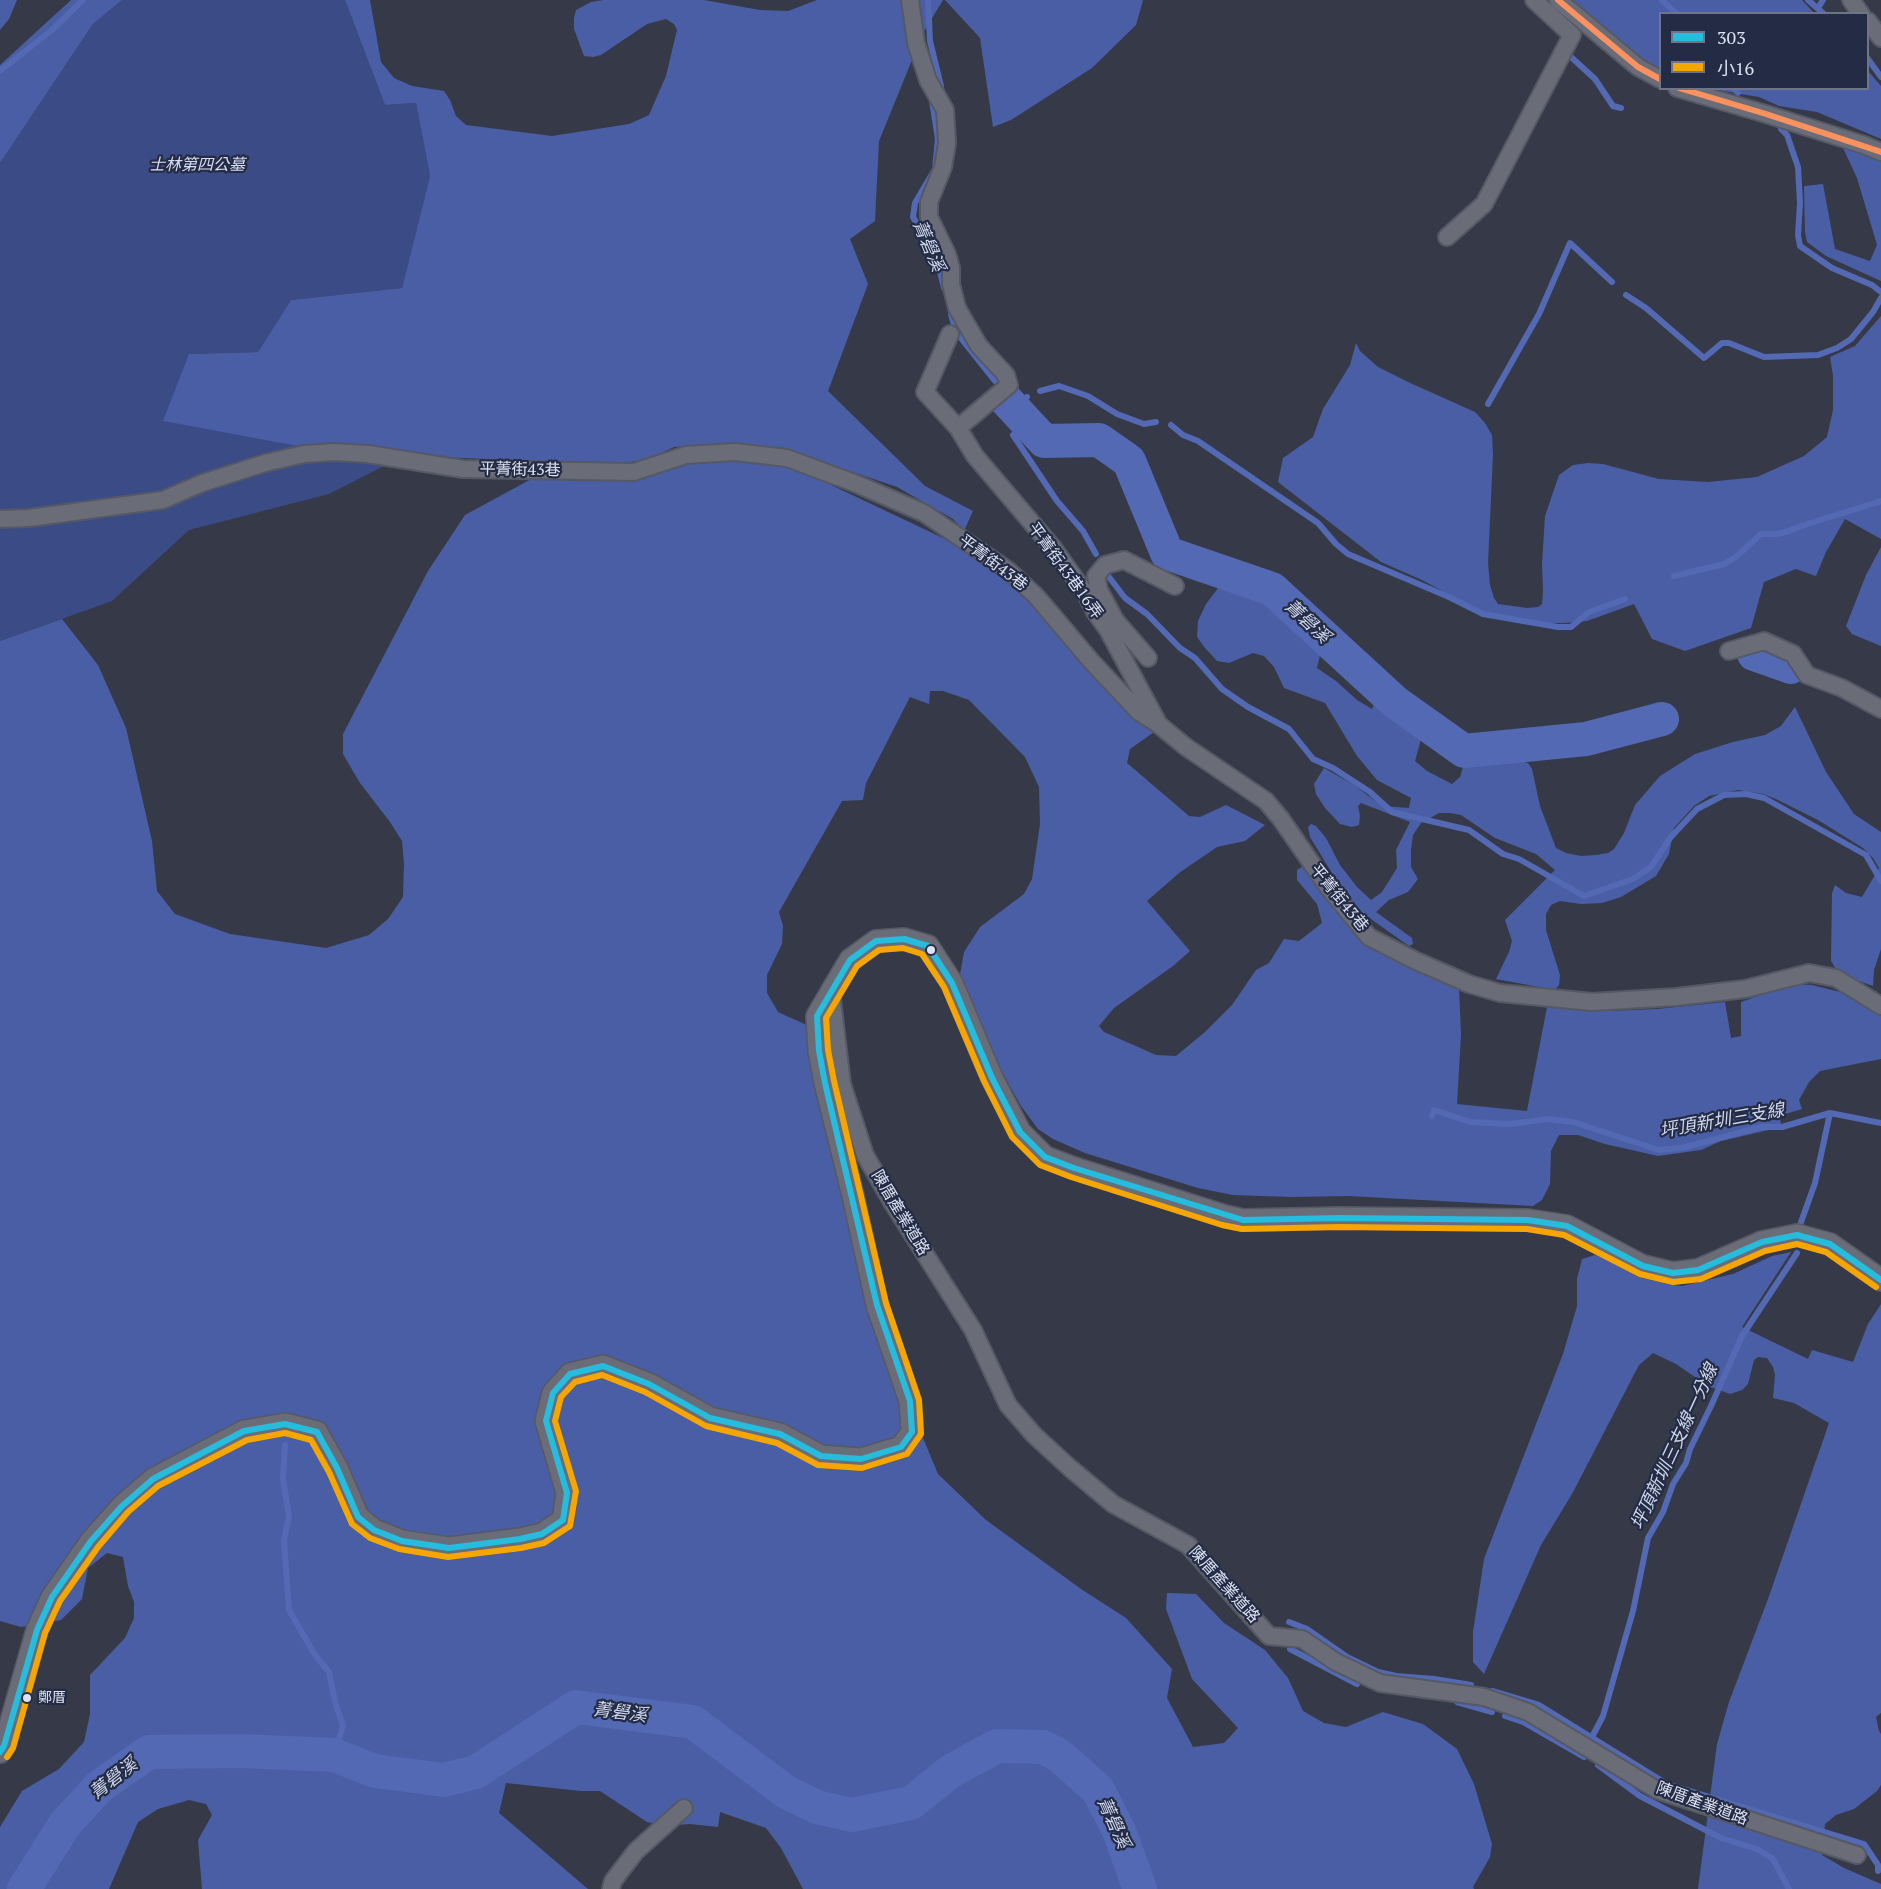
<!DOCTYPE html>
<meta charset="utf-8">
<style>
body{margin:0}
#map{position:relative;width:1881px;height:1889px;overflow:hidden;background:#363a48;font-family:"PT Serif","Noto Sans TC",serif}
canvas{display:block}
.legend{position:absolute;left:1659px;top:12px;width:210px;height:78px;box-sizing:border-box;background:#242c45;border:2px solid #6e758a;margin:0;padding:8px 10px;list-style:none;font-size:18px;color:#dce2f2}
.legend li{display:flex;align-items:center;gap:12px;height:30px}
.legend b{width:30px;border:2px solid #6e758a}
</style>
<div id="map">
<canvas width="1881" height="1889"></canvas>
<ul class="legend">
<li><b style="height:8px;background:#26bcdd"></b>303</li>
<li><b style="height:8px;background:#f7a600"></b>小16</li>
</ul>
</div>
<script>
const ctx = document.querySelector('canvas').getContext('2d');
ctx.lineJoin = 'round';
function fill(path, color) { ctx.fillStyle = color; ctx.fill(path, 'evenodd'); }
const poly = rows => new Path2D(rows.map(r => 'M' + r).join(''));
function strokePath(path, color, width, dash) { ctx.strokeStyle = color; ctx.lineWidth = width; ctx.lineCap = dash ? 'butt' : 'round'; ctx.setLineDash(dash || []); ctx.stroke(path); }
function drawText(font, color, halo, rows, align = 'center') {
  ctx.font = font + ' "PT Serif","Noto Sans TC",serif'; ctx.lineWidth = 4.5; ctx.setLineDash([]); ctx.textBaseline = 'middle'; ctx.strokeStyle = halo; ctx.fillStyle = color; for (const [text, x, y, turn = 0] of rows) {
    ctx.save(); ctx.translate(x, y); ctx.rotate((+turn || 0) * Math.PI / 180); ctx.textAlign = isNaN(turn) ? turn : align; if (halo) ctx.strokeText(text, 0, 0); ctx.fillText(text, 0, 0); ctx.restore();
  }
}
fill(poly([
 [122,0,345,0,385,105,416,103,430,176,402,288,291,300,258,352,190,354,390,463,329,494,189,530,112,601,0,641,0,163,93,24]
]), '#3a4b85');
fill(poly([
 [0,0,17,0,9,19,0,30],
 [71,0,122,0,93,24,0,163,0,65],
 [345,0,370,0,381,62,394,78,412,86,444,91,450,100,456,116,466,125,552,136,629,124,649,115,666,76,677,30,674,24,666,19,647,24,601,55,593,57,584,56,574,29,574,18,576,10,591,2,604,0,704,0,760,10,788,11,817,0,943,0,923,33,879,141,875,221,850,239,868,284,828,391,925,486,973,511,964,531,953,519,897,487,790,451,730,443,674,447,651,458,620,464,410,456,314,449,163,421,189,354,258,352,291,300,402,288,430,176,416,103,385,105],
 [945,0,1143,0,1136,25,1092,68,1011,120,993,127,980,38],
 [1568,0,1802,0,1814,13,1660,14,1660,71,1624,48],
 [1868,71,1881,86,1881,139,1817,112,1779,106,1759,97,1723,91,1718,89,1868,88],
 [1843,148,1881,161,1881,281,1826,256,1807,242,1805,232,1804,186,1823,184,1835,249,1870,261,1877,245,1857,178],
 [1881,316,1881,539,1845,519,1826,552,1816,576,1796,569,1764,582,1751,628,1685,651,1652,639,1634,604,1587,621,1565,623,1547,623,1494,615,1476,609,1422,580,1381,562,1278,482,1283,458,1313,437,1323,409,1350,365,1356,343,1360,351,1378,367,1408,382,1475,412,1485,423,1492,435,1493,454,1488,563,1490,585,1494,598,1498,604,1527,608,1538,607,1542,604,1543,591,1542,564,1545,516,1559,475,1573,465,1588,463,1603,464,1659,479,1708,482,1757,477,1804,456,1827,437,1833,410,1833,376,1830,357,1855,346],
 [731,460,789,465,964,548,1022,591,1157,730,1130,749,1127,763,1189,816,1200,817,1226,805,1265,825,1245,841,1217,847,1179,873,1147,901,1190,951,1173,966,1114,1008,1099,1026,1104,1032,1156,1055,1176,1056,1205,1032,1232,1005,1256,970,1269,963,1284,939,1299,941,1322,923,1317,904,1297,880,1297,870,1302,867,1337,909,1375,950,1459,988,1461,1035,1457,1104,1527,1111,1547,1007,1606,1011,1657,1009,1725,1002,1731,1038,1741,1036,1741,1002,1790,984,1812,985,1840,992,1881,1016,1881,1059,1820,1071,1809,1082,1799,1100,1802,1109,1779,1116,1782,1127,1721,1141,1701,1150,1658,1156,1605,1144,1578,1135,1559,1135,1551,1151,1550,1184,1542,1200,1533,1206,1349,1196,1292,1197,1233,1195,1198,1188,1085,1153,1053,1139,1038,1129,1021,1106,989,1049,959,980,964,952,980,927,1024,894,1032,879,1040,824,1039,787,1025,757,969,700,943,691,930,691,929,704,910,697,866,783,863,800,842,801,779,912,783,926,782,944,767,975,767,993,778,1012,813,1028,880,1335,938,1474,986,1520,1081,1589,1126,1618,1172,1669,1167,1698,1193,1747,1224,1743,1238,1728,1192,1679,1166,1609,1167,1593,1196,1594,1224,1623,1265,1650,1288,1678,1303,1711,1324,1723,1346,1727,1383,1712,1423,1724,1457,1749,1474,1784,1492,1844,1490,1857,1473,1887,1474,1889,803,1889,781,1848,766,1828,720,1812,718,1827,690,1824,662,1826,647,1822,600,1791,581,1791,506,1783,499,1813,588,1889,202,1889,198,1840,212,1815,206,1804,189,1800,158,1809,138,1822,109,1889,0,1889,0,1827,22,1791,59,1769,84,1742,90,1714,90,1675,125,1638,134,1618,134,1602,128,1586,123,1557,107,1553,88,1568,82,1599,61,1620,21,1627,0,1621,0,641,62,619,98,665,126,728,152,841,157,891,175,914,230,934,326,948,369,935,388,919,403,897,404,864,402,841,390,822,360,783,343,754,343,734,428,571,465,515,535,477,638,480,683,463],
 [1881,547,1881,646,1852,634,1846,626,1866,575],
 [1222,583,1231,583,1251,587,1272,599,1300,620,1320,640,1321,651,1317,668,1336,681,1357,700,1372,709,1378,696,1383,696,1394,707,1422,725,1420,743,1415,761,1427,771,1452,784,1460,777,1463,767,1471,764,1521,761,1528,763,1532,769,1540,806,1556,848,1566,853,1581,856,1596,855,1608,853,1614,849,1624,833,1635,805,1660,776,1695,754,1733,742,1765,735,1781,726,1795,707,1826,772,1854,814,1881,832,1881,949,1874,970,1873,986,1839,974,1831,961,1832,893,1835,885,1846,893,1862,897,1879,868,1873,858,1863,848,1818,820,1776,799,1763,794,1738,790,1709,796,1694,806,1674,828,1669,854,1656,876,1621,897,1602,903,1581,904,1560,901,1551,905,1546,914,1546,930,1560,975,1559,985,1555,990,1496,979,1509,952,1512,941,1505,920,1555,870,1536,854,1495,838,1461,815,1450,813,1439,813,1421,823,1413,835,1411,850,1411,867,1418,879,1408,892,1389,900,1376,912,1412,938,1413,944,1409,946,1361,912,1341,888,1324,860,1310,837,1308,827,1311,824,1316,826,1326,838,1340,865,1357,887,1371,900,1382,892,1397,868,1396,850,1410,822,1361,803,1358,806,1360,816,1359,825,1352,827,1340,824,1325,808,1316,794,1314,784,1324,768,1354,785,1382,806,1409,808,1411,798,1377,780,1357,756,1325,703,1284,688,1274,667,1264,656,1253,653,1229,663,1217,661,1205,648,1197,637,1198,621,1206,604],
 [1791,1252,1742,1327,1808,1359,1812,1350,1853,1362,1868,1324,1881,1304,1881,1713,1876,1717,1879,1731,1881,1734,1881,1785,1877,1791,1854,1809,1836,1815,1825,1824,1822,1855,1844,1868,1881,1884,1881,1889,1698,1889,1717,1744,1729,1702,1768,1599,1829,1423,1794,1403,1773,1398,1775,1375,1773,1367,1767,1358,1758,1357,1754,1360,1748,1384,1742,1390,1730,1394,1708,1386,1676,1364,1653,1353,1639,1365,1572,1494,1541,1545,1484,1674,1473,1662,1473,1632,1484,1559,1563,1354,1577,1306,1577,1279,1582,1259,1595,1255,1623,1264,1666,1284,1682,1286,1733,1274,1772,1256]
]), '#4a5ea5');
strokePath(poly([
 [928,0,930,41,941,86],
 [1662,0,1677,14],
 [1808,0,1824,14],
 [1818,8,1823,0],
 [1571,57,1595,79,1613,106,1621,108],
 [1868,59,1881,77],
 [0,71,52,30,83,0],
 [1733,88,1738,93],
 [932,101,938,139,935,169,915,203,913,217,937,259,944,288],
 [1781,129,1787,135,1798,167,1800,203,1798,235,1800,246,1832,268,1872,285,1881,292],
 [1626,295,1646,308,1704,358,1722,343,1729,343,1764,357,1818,355,1837,348,1851,339,1873,312,1881,298],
 [951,314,956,332,995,381],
 [1040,391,1059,386,1088,396,1117,414,1144,424,1156,422],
 [1488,404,1539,314,1570,243,1612,282],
 [1005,415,1027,397],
 [1171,425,1183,435,1198,441,1318,523,1336,544,1348,554,1449,597,1483,614,1558,627,1571,627,1589,612,1625,599],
 [1013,435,1057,501,1083,531,1096,554],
 [1674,576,1724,564,1737,556,1761,534,1777,534,1789,531,1801,526,1881,501],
 [1109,577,1125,598,1147,614,1180,648,1195,658,1222,689,1248,707,1289,729,1313,759,1333,768,1370,792,1392,812,1469,830,1503,854,1519,859,1584,896,1633,879,1651,867,1670,838,1697,809,1724,795,1746,794,1764,798,1866,855,1881,881],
 [1432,1116,1434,1110,1470,1122,1510,1124,1549,1119,1573,1122,1659,1150,1682,1148,1761,1127,1782,1127,1830,1113,1881,1123],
 [1800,1225,1815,1183,1830,1113],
 [285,1445,283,1479,289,1516,284,1541,289,1610,315,1655,329,1672,335,1702,343,1726,334,1755],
 [1289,1622,1307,1629,1347,1657,1378,1672,1396,1676,1434,1679,1471,1685],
 [1290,1649,1357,1684],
 [1492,1691,1539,1705,1667,1784,1864,1844,1878,1865,1878,1871],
 [1457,1702,1492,1712],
 [1505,1716,1523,1722,1584,1757],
 [1592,1737,1603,1716,1633,1611,1648,1538,1663,1512,1673,1484,1686,1463,1690,1449,1711,1406,1742,1336,1797,1253],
 [1598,1765,1640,1796,1721,1838,1757,1849,1773,1859,1789,1889]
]), '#5369b3', 6);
strokePath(poly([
 [1007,401,1044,441,1099,440,1129,461,1167,553,1272,589,1395,702,1464,751,1586,739,1662,719],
 [1754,654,1791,667],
 [24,1889,65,1824,100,1786,149,1752,242,1751,334,1755,375,1771,444,1780,476,1772,576,1707,693,1722,786,1792,817,1807,852,1815,911,1803,951,1771,997,1746,1043,1747,1060,1756,1098,1790,1119,1831,1140,1889]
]), '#5369b3', 34);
const minor = poly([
 [910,0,916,43,928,80,945,110,947,143,943,167,929,202,929,217,947,254,951,268,951,284,957,308,979,346,1006,375,1009,385,958,428],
 [1558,0,1638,67,1660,79],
 [1851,0,1861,14],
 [1868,21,1881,38],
 [1677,88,1766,114,1864,145,1881,152],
 [1447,237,1484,204,1572,35,1534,0],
 [950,334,925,392,958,428,975,456,1054,549,1086,594,1095,612,1108,630,1158,723],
 [0,519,29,518,163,500,202,483,265,463,304,454,334,452,368,454,463,469,634,472,686,455,735,452,787,458,857,484,924,513,1009,571,1036,596,1091,661,1139,712,1158,724,1186,747,1266,801,1281,819,1328,887,1369,937,1414,960,1469,984,1500,993,1592,1002,1676,997,1745,989,1809,973,1836,978,1881,1006],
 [1115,620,1148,658],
 [1108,630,1115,620,1099,590,1096,576,1105,565,1124,560,1175,586],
 [1729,651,1764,641,1793,654,1807,675,1842,688,1881,709],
 [831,992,842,1084,865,1155,892,1202,973,1330,1008,1405,1034,1435,1070,1468,1113,1504,1188,1545,1269,1636,1302,1639,1336,1662,1380,1683,1484,1697,1528,1712,1657,1790,1857,1855],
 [611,1889,613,1881,636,1851,684,1808]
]);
const tertiary = poly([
 [0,1752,4,1746,37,1630,52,1597,91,1541,122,1506,153,1479,244,1431,285,1424,317,1432,337,1468,358,1517,374,1530,402,1541,449,1548,520,1539,542,1534,563,1520,567,1493,546,1421,553,1393,570,1374,603,1366,649,1384,710,1418,780,1434,821,1456,861,1459,901,1447,912,1432,910,1401,877,1305,853,1196,825,1083,819,1051,817,1016,850,960,876,941,904,939,928,946,952,983,992,1078,1020,1132,1045,1157,1074,1168,1225,1216,1243,1220,1340,1218,1528,1220,1567,1226,1643,1266,1673,1273,1698,1270,1762,1242,1797,1235,1830,1244,1881,1280]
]);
strokePath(minor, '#555865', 20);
strokePath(tertiary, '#555865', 24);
strokePath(minor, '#6a6d78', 16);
strokePath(tertiary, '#6a6d78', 21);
strokePath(poly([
 [0,1752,4,1746,37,1630,52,1597,91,1541,122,1506,153,1479,244,1431,285,1424,317,1432,337,1468,358,1517,374,1530,402,1541,449,1548,520,1539,542,1534,563,1520,567,1493,546,1421,553,1393,570,1374,603,1366,649,1384,710,1418,780,1434,821,1456,861,1459,901,1447,912,1432,910,1401,877,1305,825,1083,819,1051,817,1016,850,960,876,941,904,939,928,946,952,983,992,1078,1020,1132,1045,1157,1074,1168,1243,1220,1340,1218,1528,1220,1567,1226,1643,1266,1673,1273,1698,1270,1762,1242,1797,1235,1830,1244,1881,1280]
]), '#26bcdd', 6);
strokePath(poly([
 [7,1757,13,1748,45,1633,60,1601,98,1547,128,1512,158,1486,247,1440,285,1433,311,1440,329,1472,352,1524,370,1538,399,1549,448,1557,521,1548,544,1543,570,1526,576,1491,555,1421,561,1397,575,1382,602,1375,645,1392,706,1426,777,1443,818,1465,862,1468,907,1454,921,1434,919,1400,886,1303,834,1081,828,1050,826,1018,857,966,879,950,903,948,922,954,944,987,984,1081,1012,1137,1040,1165,1071,1177,1222,1225,1242,1229,1340,1227,1527,1229,1564,1235,1640,1274,1673,1282,1701,1279,1765,1251,1797,1244,1826,1252,1876,1287]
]), '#f7a600', 6);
strokePath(poly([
 [1558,0,1638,67,1660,79],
 [1679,88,1766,114,1881,152]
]), '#fa915f', 6);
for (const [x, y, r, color] of [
 [931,950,5,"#dce2f2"],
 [27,1698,5,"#dce2f2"]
]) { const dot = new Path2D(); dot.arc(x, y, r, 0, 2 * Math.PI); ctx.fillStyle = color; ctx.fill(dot); strokePath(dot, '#242c45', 2); }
drawText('14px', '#dce2f2', '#242c45', [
 ["鄭厝",38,1698]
], 'left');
drawText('italic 16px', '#d6def5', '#242c45', [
 ["士林第四公墓",197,165]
]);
drawText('16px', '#dce2f2', '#242c45', [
 ["平菁街43巷",520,470,1],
 ["平菁街43巷",993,563,37],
 ["平菁街43巷16弄",1065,571,54],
 ["平菁街43巷",1339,898,51],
 ["陳厝產業道路",900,1213,59],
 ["陳厝產業道路",1224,1585,48],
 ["陳厝產業道路",1702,1804,20]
]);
drawText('italic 18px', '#ced6ec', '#242c45', [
 ["菁礐溪",928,246,67],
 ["菁礐溪",1307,622,43],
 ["坪頂新圳三支線",1722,1121,-10],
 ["坪頂新圳三支線一分線",1675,1447,-65],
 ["菁礐溪",620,1713,7],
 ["菁礐溪",114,1779,-38],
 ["菁礐溪",1113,1823,66]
]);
</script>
